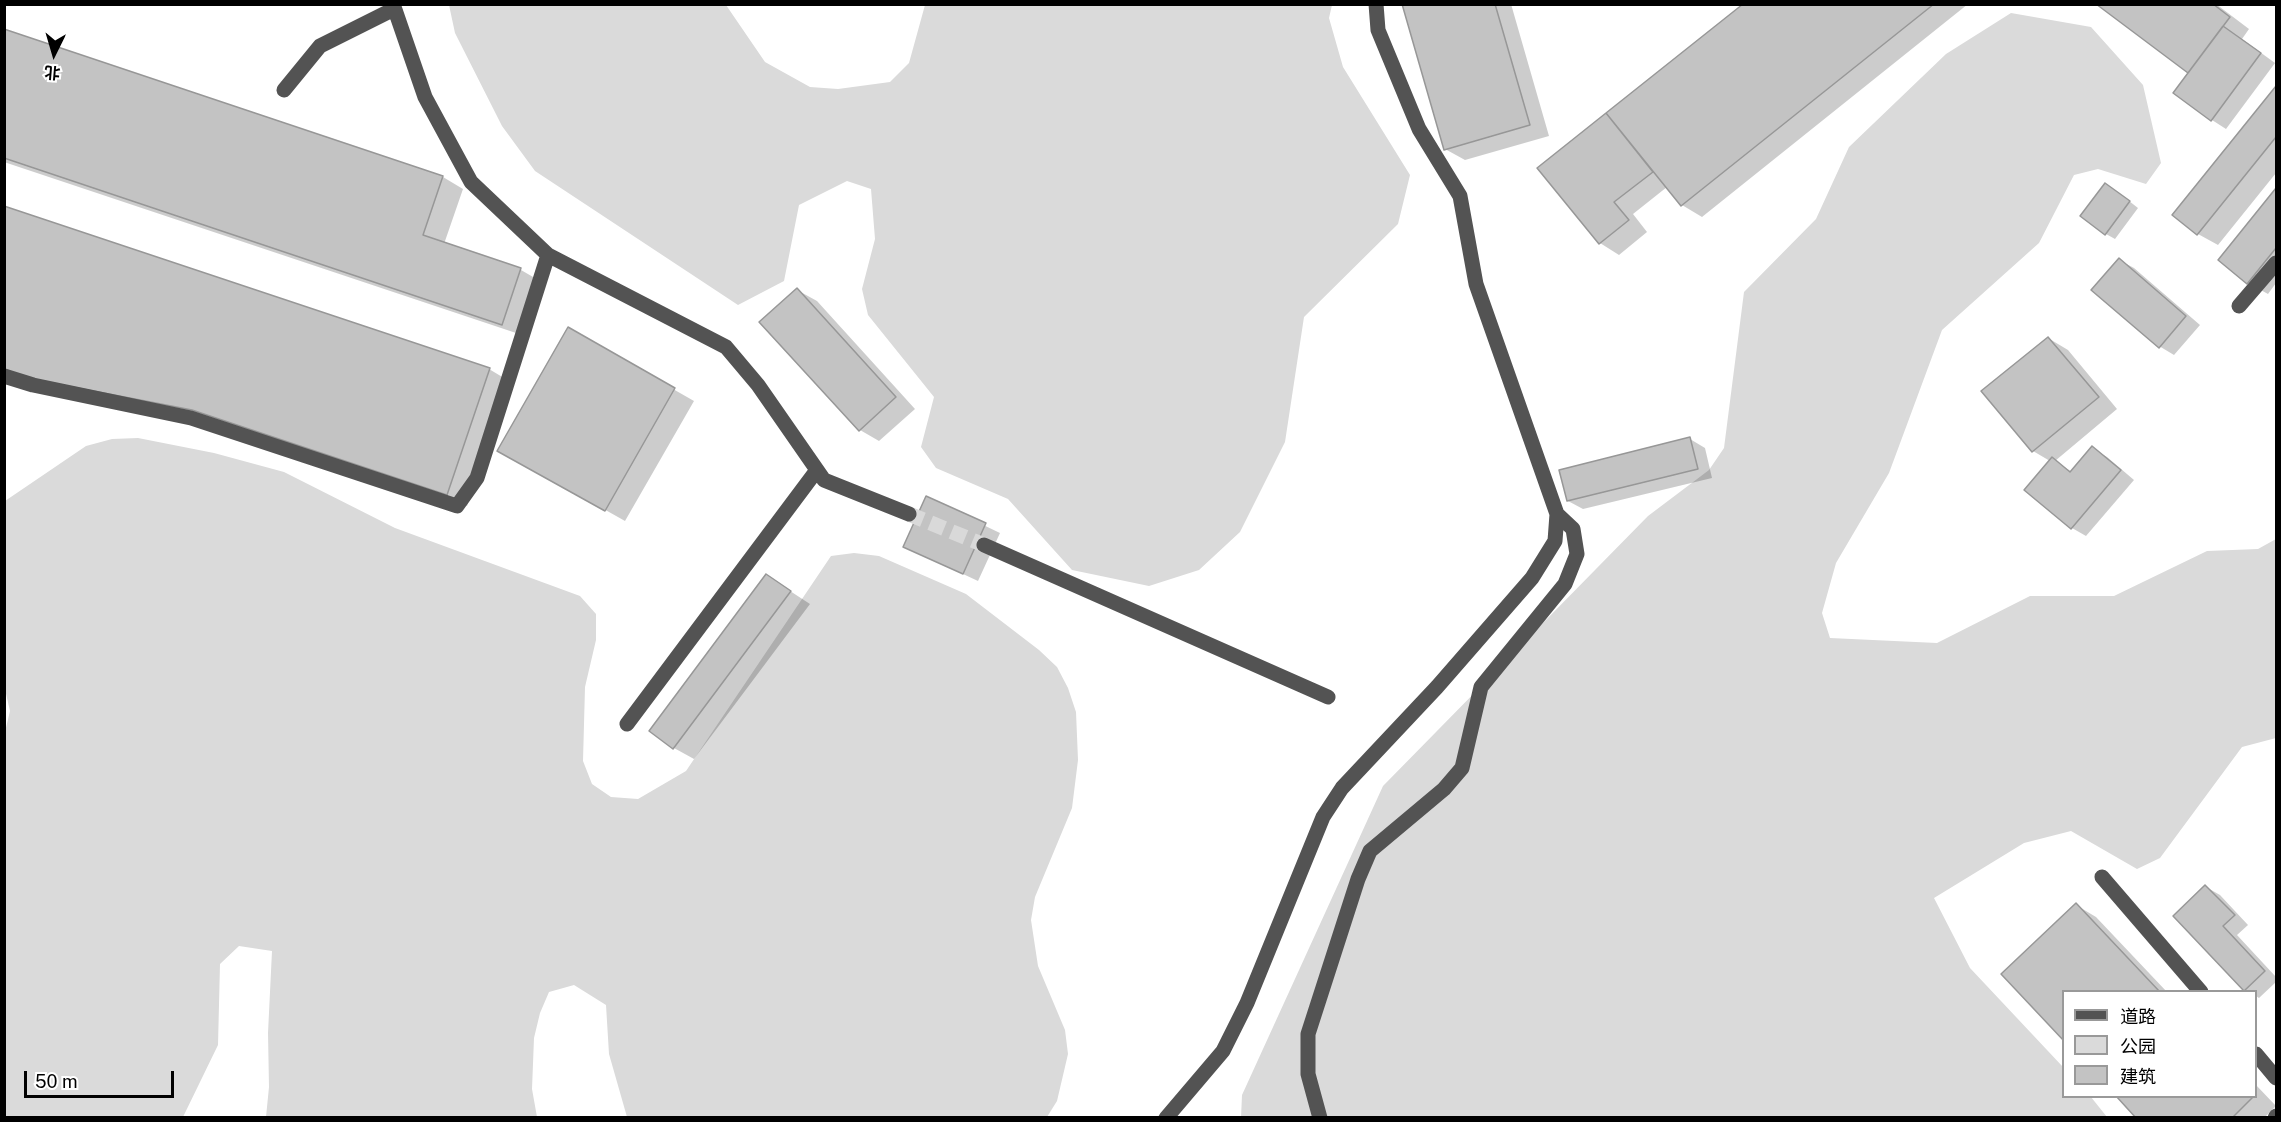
<!DOCTYPE html>
<meta charset="utf-8">
<style>
body{margin:0}
#map{position:relative;width:2281px;height:1122px;overflow:hidden;background:#fff;font-family:"Public Sans","Noto Sans SC",sans-serif}
canvas{display:block}
.frame{position:absolute;inset:0;border:6px solid #000;pointer-events:none}
.legend{position:absolute;left:2062px;top:990px;width:195px;height:108px;box-sizing:border-box;background:#fff;border:2px solid #999;margin:0;padding:8px 10px;list-style:none;font-size:18px;color:#000}
.legend li{display:flex;align-items:center;gap:12px;height:30px}
.legend b{width:30px;border:2px solid #999}
.north{position:absolute;left:24px;top:24px;width:60px;height:60px;-webkit-text-stroke:4px #fff;paint-order:stroke;rotate:185deg;font-size:16px;font-weight:700;line-height:24px;text-align:center;color:#000}
.north::after{content:'';display:block;margin:auto;width:21px;height:27px;background:#000;clip-path:polygon(50% 0,100% 100%,50% 72%,0 100%)}
.scale{position:absolute;left:24px;top:1071px;width:150px;height:27px;box-sizing:border-box;border:3px solid #000;border-top:0;padding-left:8px;font-size:18px;line-height:21px;white-space:nowrap;color:#000;-webkit-text-stroke:4px #fff;paint-order:stroke}
</style>
<div id="map">
<canvas width="2281" height="1122"></canvas>
<div class="frame"></div>
<ul class="legend">
<li><b style="height:8px;background:#535353"></b>道路</li>
<li><b style="height:16px;background:#dadada"></b>公园</li>
<li><b style="height:16px;background:#c3c3c3"></b>建筑</li>
</ul>
<div class="north">北</div>
<div class="scale">50 m</div>
</div>
<script>
const ctx = document.querySelector('canvas').getContext('2d');
ctx.lineJoin = 'round';
function fill(path, color) { ctx.fillStyle = color; ctx.fill(path, 'evenodd'); }
const poly = rows => new Path2D(rows.map(r => 'M' + r).join(''));
function strokePath(path, color, width, dash) { ctx.strokeStyle = color; ctx.lineWidth = width; ctx.lineCap = dash ? 'butt' : 'round'; ctx.setLineDash(dash || []); ctx.stroke(path); }
fill(poly([
 [449,5,726,5,765,62,810,87,838,89,890,82,909,63,925,5,1332,5,1329,18,1343,67,1410,175,1398,224,1304,317,1285,442,1240,532,1199,570,1149,586,1072,570,1008,499,936,468,921,447,934,397,868,315,862,289,875,239,871,189,847,181,799,205,784,281,738,305,535,171,502,126,455,33],
 [2011,13,2091,27,2143,85,2161,163,2146,184,2098,169,2074,175,2039,243,1942,330,1889,473,1836,563,1822,613,1830,638,1937,643,2030,596,2114,596,2207,551,2258,549,2276,539,2276,738,2242,747,2160,858,2137,869,2071,831,2024,843,1934,898,1970,968,2063,1067,2064,1096,2091,1097,2107,1117,1241,1118,1242,1095,1383,786,1648,516,1709,470,1724,448,1744,292,1816,219,1849,147,1946,54],
 [138,438,214,453,284,472,395,528,580,596,596,614,596,640,585,687,583,761,592,784,611,797,638,799,686,771,831,556,854,553,879,556,966,594,1039,650,1057,667,1068,688,1076,712,1078,760,1072,808,1035,897,1031,920,1038,966,1065,1030,1068,1054,1057,1101,1047,1117,627,1117,609,1054,606,1005,574,985,549,992,540,1013,534,1038,532,1089,537,1117,266,1117,269,1087,268,1033,272,951,239,946,220,964,218,1045,183,1117,5,1117,4,736,10,711,4,685,5,501,86,446,112,439]
]), '#dadada');
fill(poly([
 [1404,4,1511,4,1549,136,1465,160,1445,149],
 [1745,4,1968,4,1702,217,1682,205,1667,187,1633,214,1647,232,1619,255,1600,243,1540,168],
 [2099,4,2216,4,2249,29,2242,39,2275,63,2226,129,2212,120,2190,72],
 [4,31,443,177,463,189,444,244,521,270,540,281,522,335,4,162],
 [2276,88,2276,173,2218,245,2198,234,2174,215],
 [2115,190,2138,208,2115,239,2106,234],
 [2276,191,2276,283,2268,294,2248,283,2220,260],
 [2119,260,2134,268,2200,325,2174,355,2159,346],
 [797,290,817,301,915,409,879,441,860,430],
 [568,329,694,401,625,521,499,450],
 [2048,338,2068,350,2117,409,2055,461,2072,472,2092,448,2107,457,2134,480,2086,536,2072,528,2050,461,2033,451,1983,392],
 [489,369,509,381,467,506,213,421,53,389],
 [1690,439,1705,448,1712,478,1583,509,1568,501],
 [927,498,1000,533,978,581,905,547],
 [767,576,810,604,694,759,674,748],
 [2206,887,2220,895,2248,925,2237,935,2276,977,2276,982,2259,998,2256,996,2256,992,2245,990],
 [2076,905,2096,917,2167,992,2064,992,2003,974],
 [2256,1085,2276,1106,2264,1118,2138,1118,2118,1096,2256,1096]
]), '#0003');
const building = poly([
 [1402,4,1495,4,1530,125,1444,150,1402,4],
 [1743,4,1934,4,1681,206,1606,113,1743,4],
 [2096,4,2213,4,2230,17,2188,73,2096,4],
 [2223,26,2261,53,2211,121,2173,93,2223,26],
 [4,29,443,176,423,235,521,268,502,325,4,158,4,29],
 [2276,86,2276,137,2197,235,2172,215,2276,86],
 [1606,113,1653,172,1614,202,1629,220,1599,244,1537,168,1606,113],
 [2105,183,2130,201,2105,235,2080,216,2105,183],
 [2276,188,2276,248,2247,284,2218,260,2276,188],
 [4,206,490,368,447,495,192,410,31,379,4,369,4,206],
 [2119,258,2186,316,2159,348,2091,290,2119,258],
 [797,288,896,397,859,431,759,322,797,288],
 [568,327,675,388,605,511,497,451,568,327],
 [2048,337,2099,397,2032,452,1981,391,2048,337],
 [1690,437,1698,469,1567,501,1559,470,1690,437],
 [2092,446,2121,470,2071,529,2024,490,2052,457,2070,472,2092,446],
 [926,496,986,523,963,574,903,547,926,496],
 [766,574,791,591,673,749,649,731,766,574],
 [2205,885,2235,915,2223,926,2265,971,2244,991,2173,916,2205,885],
 [2076,903,2160,992,2064,992,2064,1041,2001,974,2076,903],
 [2116,1096,2254,1096,2232,1118,2136,1118,2116,1096]
]);
fill(building, '#c3c3c3');
strokePath(building, '#979797', 1.5);
strokePath(poly([
 [909,514,984,545]
]), '#d9d9d9', 15, [15, 8]);
strokePath(poly([
 [393,4,425,97,471,182,548,255,726,347,758,385,824,480,909,514],
 [284,90,320,46,394,9],
 [2239,306,2276,263],
 [4,376,33,385,191,418,457,506,477,478,548,255],
 [984,545,1328,697],
 [627,724,817,470],
 [2102,877,2201,992],
 [2256,1054,2276,1078],
 [1166,1118,1223,1051,1247,1003,1323,817,1342,788,1437,687,1532,578,1555,541,1557,514,1476,284,1460,196,1419,129,1378,30,1376,4],
 [1320,1118,1308,1074,1308,1034,1358,879,1370,851,1444,789,1462,768,1481,687,1565,584,1577,554,1573,529,1557,514],
 [2275,1118,2276,1116]
]), '#535353', 15);
</script>
